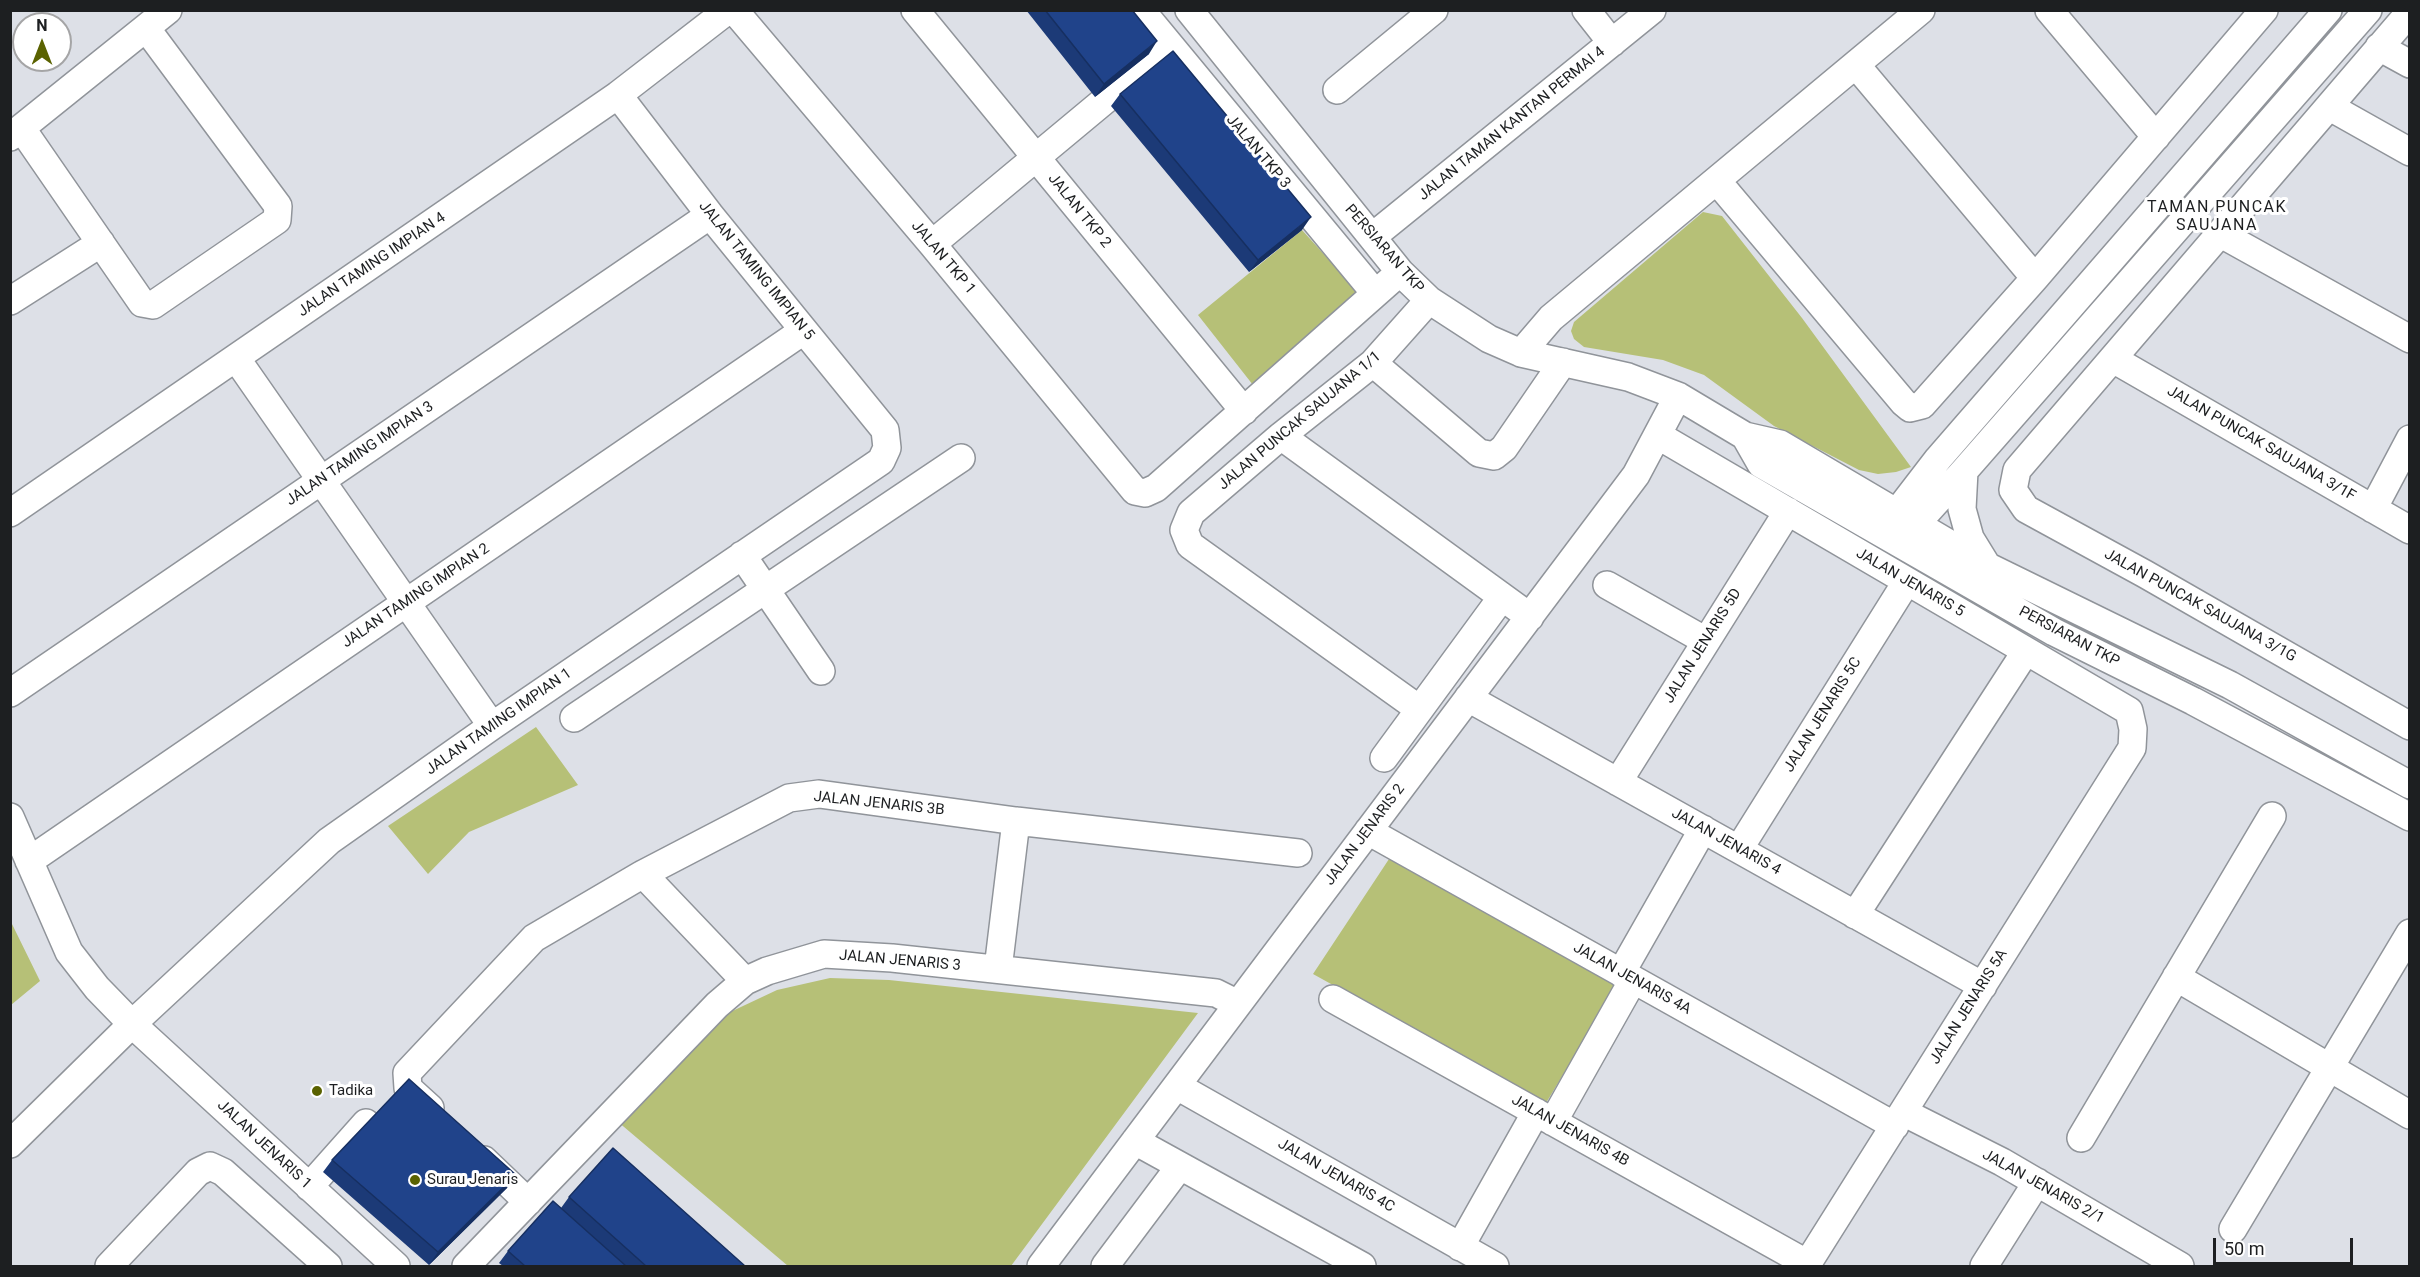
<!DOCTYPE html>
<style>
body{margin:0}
#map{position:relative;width:2420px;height:1277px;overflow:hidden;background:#dde0e7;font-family:Roboto,sans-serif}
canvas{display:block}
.frame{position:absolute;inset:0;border:12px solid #1d1f21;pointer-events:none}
.north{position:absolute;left:12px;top:12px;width:60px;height:60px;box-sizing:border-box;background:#fff;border:2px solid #a5a5a6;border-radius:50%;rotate:0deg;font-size:16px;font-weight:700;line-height:24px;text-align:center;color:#1d1f21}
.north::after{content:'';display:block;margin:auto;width:21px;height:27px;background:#5a6200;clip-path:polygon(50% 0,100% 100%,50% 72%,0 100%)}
.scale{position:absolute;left:2213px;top:1238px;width:140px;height:27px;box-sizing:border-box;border:3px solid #1d1f21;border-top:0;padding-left:8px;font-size:18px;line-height:21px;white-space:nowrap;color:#1d1f21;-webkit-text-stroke:4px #fff;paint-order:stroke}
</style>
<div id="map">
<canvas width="2420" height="1277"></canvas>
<div class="frame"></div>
<div class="north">N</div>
<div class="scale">50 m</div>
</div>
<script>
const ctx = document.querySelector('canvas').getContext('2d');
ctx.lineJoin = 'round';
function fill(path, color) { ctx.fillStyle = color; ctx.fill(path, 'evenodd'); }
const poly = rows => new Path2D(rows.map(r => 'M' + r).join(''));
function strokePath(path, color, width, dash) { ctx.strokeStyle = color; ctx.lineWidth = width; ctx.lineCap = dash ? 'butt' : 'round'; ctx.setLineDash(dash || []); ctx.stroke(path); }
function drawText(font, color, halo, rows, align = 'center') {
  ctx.font = font + ' Roboto,sans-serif'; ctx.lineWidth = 6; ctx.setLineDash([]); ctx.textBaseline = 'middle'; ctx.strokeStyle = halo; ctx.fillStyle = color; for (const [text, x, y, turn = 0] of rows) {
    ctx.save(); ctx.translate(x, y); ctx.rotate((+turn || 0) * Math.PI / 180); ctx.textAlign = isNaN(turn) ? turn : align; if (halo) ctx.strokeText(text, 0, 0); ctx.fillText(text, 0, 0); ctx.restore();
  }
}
fill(poly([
 [1703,212,1722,216,1802,318,1911,467,1896,472,1878,474,1859,470,1774,426,1704,375,1663,360,1584,347,1574,339,1571,331,1574,322],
 [1302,230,1358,292,1253,385,1198,315],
 [536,727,578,785,469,832,428,874,388,826],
 [1391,856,1619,982,1546,1103,1313,974],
 [11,922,40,981,11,1005,10,1005],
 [830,978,889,980,1198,1013,1011,1266,788,1266,617,1121,726,1014,777,990]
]), '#b6c077');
const minor = poly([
 [734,10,932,244,1135,491,1145,493,1156,488,1400,272],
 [915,10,1244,411],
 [1141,10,1375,293],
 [1189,10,1400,272,1429,300,1489,339,1521,353,1628,377,1678,396,1745,436,1780,444,1987,566,2230,685,2410,785],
 [1586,10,1612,43],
 [2049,10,2156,137],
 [2410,12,2017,470,2013,490,2026,509,2145,574,2410,726],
 [2379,47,2410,64],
 [1856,65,2035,278],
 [1337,90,1434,10],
 [2330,107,2410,152],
 [22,129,142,303,153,305,277,220,278,206,146,28],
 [10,137,168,10],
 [1717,181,1904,403,1910,408,1922,405,2035,278,2264,10],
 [2221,234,2410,339],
 [1372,237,1652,10],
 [932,244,1170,46],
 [10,301,101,243],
 [1521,353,1551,318,1921,10],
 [236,358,492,726],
 [2113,359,2410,530],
 [1373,363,1479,453,1494,456,1504,448,1563,362],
 [1281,436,1530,617],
 [1659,436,2129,711,2133,729,2132,748,1806,1266],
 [1745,436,1761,464,2054,632,2193,701,2410,817],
 [1964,471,1962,509,1970,538,1986,564],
 [2373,509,2410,439],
 [10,513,618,95,728,10],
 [1895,529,1898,511,1938,459,2328,10],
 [1903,534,1917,523,1964,471,2368,10],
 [742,555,821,671],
 [1607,585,1706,641],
 [10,693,710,215],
 [1468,698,1983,986],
 [1419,709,1190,545,1184,530,1191,513,1281,436,1373,363,1429,300],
 [574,718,961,458],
 [1384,758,1502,597],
 [1618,782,1788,511],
 [10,817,69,952,97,988,132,1024,396,1266],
 [1368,831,1895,1126],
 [1739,849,1907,581],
 [29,861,803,331],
 [643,874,745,981],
 [1855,915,2026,651],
 [998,969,1016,821],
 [1621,973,1703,829],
 [2176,977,2410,1115],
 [1333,999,1808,1264],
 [1177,1086,1495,1266],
 [430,1108,408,1088,407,1073,534,938,643,874,789,798,819,794,1016,821,1298,853],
 [1903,1112,2002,1162,2180,1266],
 [1553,1122,1633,980],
 [2081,1138,2272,816],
 [1135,1141,1362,1266],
 [10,1144,132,1024,329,841,492,726,881,461,887,448,885,430,710,215,618,95],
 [484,1160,528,1202],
 [309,1187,366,1123],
 [2233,1229,2410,933],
 [1460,1247,1536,1112],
 [109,1266,198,1172,210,1166,223,1172,328,1266],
 [466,1266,717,1005,745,981,767,971,824,954,892,958,1216,993,1238,1004],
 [1041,1266,1636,475,1678,396],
 [1105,1266,1180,1166],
 [1984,1266,2037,1182]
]);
strokePath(minor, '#90949a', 30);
strokePath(minor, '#fff', 27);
fill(poly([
 [1026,10,1132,10,1149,54,1095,97],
 [1120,94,1302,230,1249,272,1111,106],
 [332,1160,507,1188,429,1265,323,1172],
 [569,1197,745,1266,503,1266,499,1263,508,1251,561,1208]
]), '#1c3a77');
fill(poly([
 [1157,41,1149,54,1095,97,1104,84],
 [1311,217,1302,230,1249,272,1258,260],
 [516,1175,507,1188,429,1265,438,1252]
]), '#162f61');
const building = poly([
 [1045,10,1132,10,1157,41,1104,84,1045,10],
 [1173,51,1311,217,1258,260,1120,94,1173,51],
 [409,1079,516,1175,438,1252,332,1160,409,1079],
 [613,1148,745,1266,646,1266,569,1197,613,1148],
 [553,1201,626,1266,525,1266,508,1251,553,1201]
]);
fill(building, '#20438a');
strokePath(building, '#162f61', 1.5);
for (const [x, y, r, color] of [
 [317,1091,6,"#5a6200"],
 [415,1180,6,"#5a6200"]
]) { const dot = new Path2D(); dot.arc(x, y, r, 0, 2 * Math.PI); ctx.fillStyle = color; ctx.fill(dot); strokePath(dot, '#fff', 2); }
drawText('15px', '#1d1f21', '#fff', [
 ["JALAN TAMAN KANTAN PERMAI 4",1512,124,-39],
 ["JALAN TKP 3",1258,152,50],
 ["JALAN TKP 2",1079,211,51],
 ["PERSIARAN TKP",1384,249,49],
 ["JALAN TKP 1",943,258,50],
 ["JALAN TAMING IMPIAN 4",372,265,-34],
 ["JALAN TAMING IMPIAN 5",756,271,51],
 ["JALAN PUNCAK SAUJANA 1/1",1300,421,-40],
 ["JALAN PUNCAK SAUJANA 3/1F",2261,444,30],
 ["JALAN TAMING IMPIAN 3",360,454,-34],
 ["JALAN JENARIS 5",1910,583,30],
 ["JALAN TAMING IMPIAN 2",416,596,-34],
 ["JALAN PUNCAK SAUJANA 3/1G",2200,606,29],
 ["PERSIARAN TKP",2069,637,28],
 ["JALAN JENARIS 5D",1703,646,-58],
 ["JALAN JENARIS 5C",1823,715,-58],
 ["JALAN TAMING IMPIAN 1",499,722,-35],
 ["JALAN JENARIS 3B",879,804,6],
 ["JALAN JENARIS 2",1365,835,-53],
 ["JALAN JENARIS 4",1726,842,29],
 ["JALAN JENARIS 3",900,961,5],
 ["JALAN JENARIS 4A",1632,979,29],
 ["JALAN JENARIS 5A",1969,1007,-58],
 ["JALAN JENARIS 4B",1570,1131,29],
 ["JALAN JENARIS 1",264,1145,43],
 ["JALAN JENARIS 4C",1336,1176,30],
 ["JALAN JENARIS 2/1",2043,1187,29]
]);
drawText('15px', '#1d1f21', '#fff', [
 ["Tadika",329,1091],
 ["Surau Jenaris",427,1180]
], 'left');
ctx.letterSpacing = '1.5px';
drawText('16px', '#1d1f21', '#fff', [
 ["TAMAN PUNCAK",2217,208],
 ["SAUJANA",2217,226]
]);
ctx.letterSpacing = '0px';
</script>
